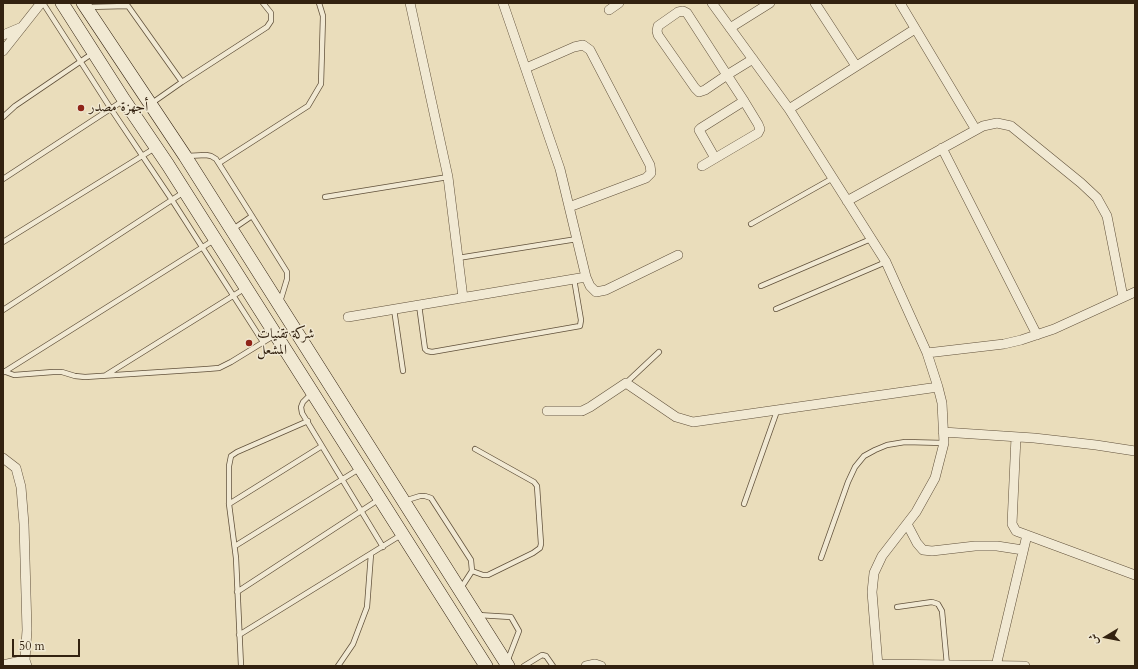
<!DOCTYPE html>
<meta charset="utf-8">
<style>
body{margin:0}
#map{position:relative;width:1138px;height:669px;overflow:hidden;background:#eaddbb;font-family:Cardo,Amiri,serif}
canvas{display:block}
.frame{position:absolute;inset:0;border:4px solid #332210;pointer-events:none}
.north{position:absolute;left:1086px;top:617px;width:40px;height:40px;-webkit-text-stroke:3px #f1e9d3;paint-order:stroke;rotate:260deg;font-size:11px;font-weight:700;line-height:16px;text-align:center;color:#332210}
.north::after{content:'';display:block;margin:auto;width:14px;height:18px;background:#332210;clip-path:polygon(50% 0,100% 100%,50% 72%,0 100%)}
.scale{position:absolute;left:12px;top:639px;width:68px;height:18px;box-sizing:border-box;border:2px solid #332210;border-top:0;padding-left:5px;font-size:12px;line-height:14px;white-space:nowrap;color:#332210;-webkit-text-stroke:3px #f1e9d3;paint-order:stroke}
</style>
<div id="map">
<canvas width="1138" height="669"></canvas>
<div class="frame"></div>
<div class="north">ش</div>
<div class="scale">50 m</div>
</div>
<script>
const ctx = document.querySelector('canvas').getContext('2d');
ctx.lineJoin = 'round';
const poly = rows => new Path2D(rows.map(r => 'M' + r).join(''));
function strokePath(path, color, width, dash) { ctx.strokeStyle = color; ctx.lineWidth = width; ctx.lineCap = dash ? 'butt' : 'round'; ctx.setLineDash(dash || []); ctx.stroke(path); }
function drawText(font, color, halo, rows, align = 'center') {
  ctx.font = font + ' Cardo,Amiri,serif'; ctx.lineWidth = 3; ctx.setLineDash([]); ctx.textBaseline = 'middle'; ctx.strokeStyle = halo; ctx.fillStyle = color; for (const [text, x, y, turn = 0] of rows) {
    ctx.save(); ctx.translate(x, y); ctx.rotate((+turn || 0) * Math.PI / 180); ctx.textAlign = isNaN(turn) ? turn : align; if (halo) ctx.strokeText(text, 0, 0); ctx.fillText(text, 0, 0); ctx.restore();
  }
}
const lane = poly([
 [43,3,111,109,172,200,263,342],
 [87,7,128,6,182,82,152,103],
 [182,82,267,27,271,21,271,13,263,3],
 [3,117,15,106,93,53],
 [187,156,206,155,211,156,216,159,252,216,287,272,287,279,280,302],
 [219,163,308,106,321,84,323,16,319,3],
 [3,179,124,100],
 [325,197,448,177],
 [751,224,833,178],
 [233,229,252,216],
 [3,242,155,148],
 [458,258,577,239],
 [761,286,871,239],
 [419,305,425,349,427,351,432,352,580,326,581,320,574,279],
 [394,309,403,371],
 [776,309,886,262],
 [3,310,184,192],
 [3,371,14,375,53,372,62,372,75,376,85,377,207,369,219,368,231,362,275,335],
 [4,372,214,240],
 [106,375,244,289],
 [626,383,659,352],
 [312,393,303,402,301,407,302,413,383,547],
 [404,501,420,496,425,496,431,498,471,560,472,571,461,588],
 [229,504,322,446],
 [744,504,777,411],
 [235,546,359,469],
 [821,558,848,482,855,467,864,456,875,450,887,445,905,442,944,443],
 [472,571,483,575,488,575,533,553,540,548,541,544,537,486,534,482,475,449],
 [237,592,378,500],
 [897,607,932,602,938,604,942,611,947,665],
 [478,615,511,617,519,631,507,662],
 [239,635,401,535],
 [241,666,236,558,229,504,229,466,231,456,237,452,308,421],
 [338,666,353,644,367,607,371,554],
 [524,666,542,655,546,656,553,666]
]);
const street = poly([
 [410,3,448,177,463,298],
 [503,3,560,169,586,277,590,286,596,292,606,290,678,255],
 [712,3,789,109,886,262,927,353,938,387,942,403,944,443,935,478,916,512,882,556,874,573,872,592,878,666],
 [815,3,856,66],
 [900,3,976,130],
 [609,10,619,3],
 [730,28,770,3],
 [3,35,22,27],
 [3,51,41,3],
 [526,68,574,47,583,45,590,50,650,165,651,173,646,178,569,207],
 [789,109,915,29],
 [942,148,1037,335],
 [715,158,699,130,701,128,744,101],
 [702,166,758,133,760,129,758,124,744,101,727,75,687,13,683,11,678,12,658,26,657,31,658,35,695,88,699,92,705,90,727,75,753,59],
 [847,201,983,126,997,123,1011,126,1081,183,1097,198,1107,216,1123,297],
 [348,317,586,277],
 [927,353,1004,344,1021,340,1054,329,1135,292],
 [547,411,582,411,590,407,626,383,676,417,693,422,938,387],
 [943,432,1034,438,1096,445,1135,451],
 [1016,437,1012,524,1016,531,1135,575],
 [3,458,16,468,21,487,24,524,27,630,25,660,27,666],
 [907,524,917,543,923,550,932,551,975,546,997,546,1023,550],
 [878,664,1025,666],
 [3,665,25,660],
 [586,666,595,664,601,666],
 [996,666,1027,535]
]);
const secondary = poly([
 [62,3,124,100,168,165,486,666],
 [83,3,185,156,508,666]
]);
strokePath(lane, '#61513b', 6);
strokePath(street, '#61513b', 10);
strokePath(secondary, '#332210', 14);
strokePath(lane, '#f1e9d3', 4.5);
strokePath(street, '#f1e9d3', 9);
strokePath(secondary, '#f1e9d3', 13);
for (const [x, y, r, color] of [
 [81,108,4,"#8f2418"],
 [249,343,4,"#8f2418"]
]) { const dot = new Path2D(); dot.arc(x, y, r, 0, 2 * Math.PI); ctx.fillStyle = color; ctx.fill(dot); strokePath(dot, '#f1e9d3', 1.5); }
drawText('14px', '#332210', '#f1e9d3', [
 ["أجهزة مصدر",89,108],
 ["شركة تقنيات",257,335],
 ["المشعل",257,351]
], 'left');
</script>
